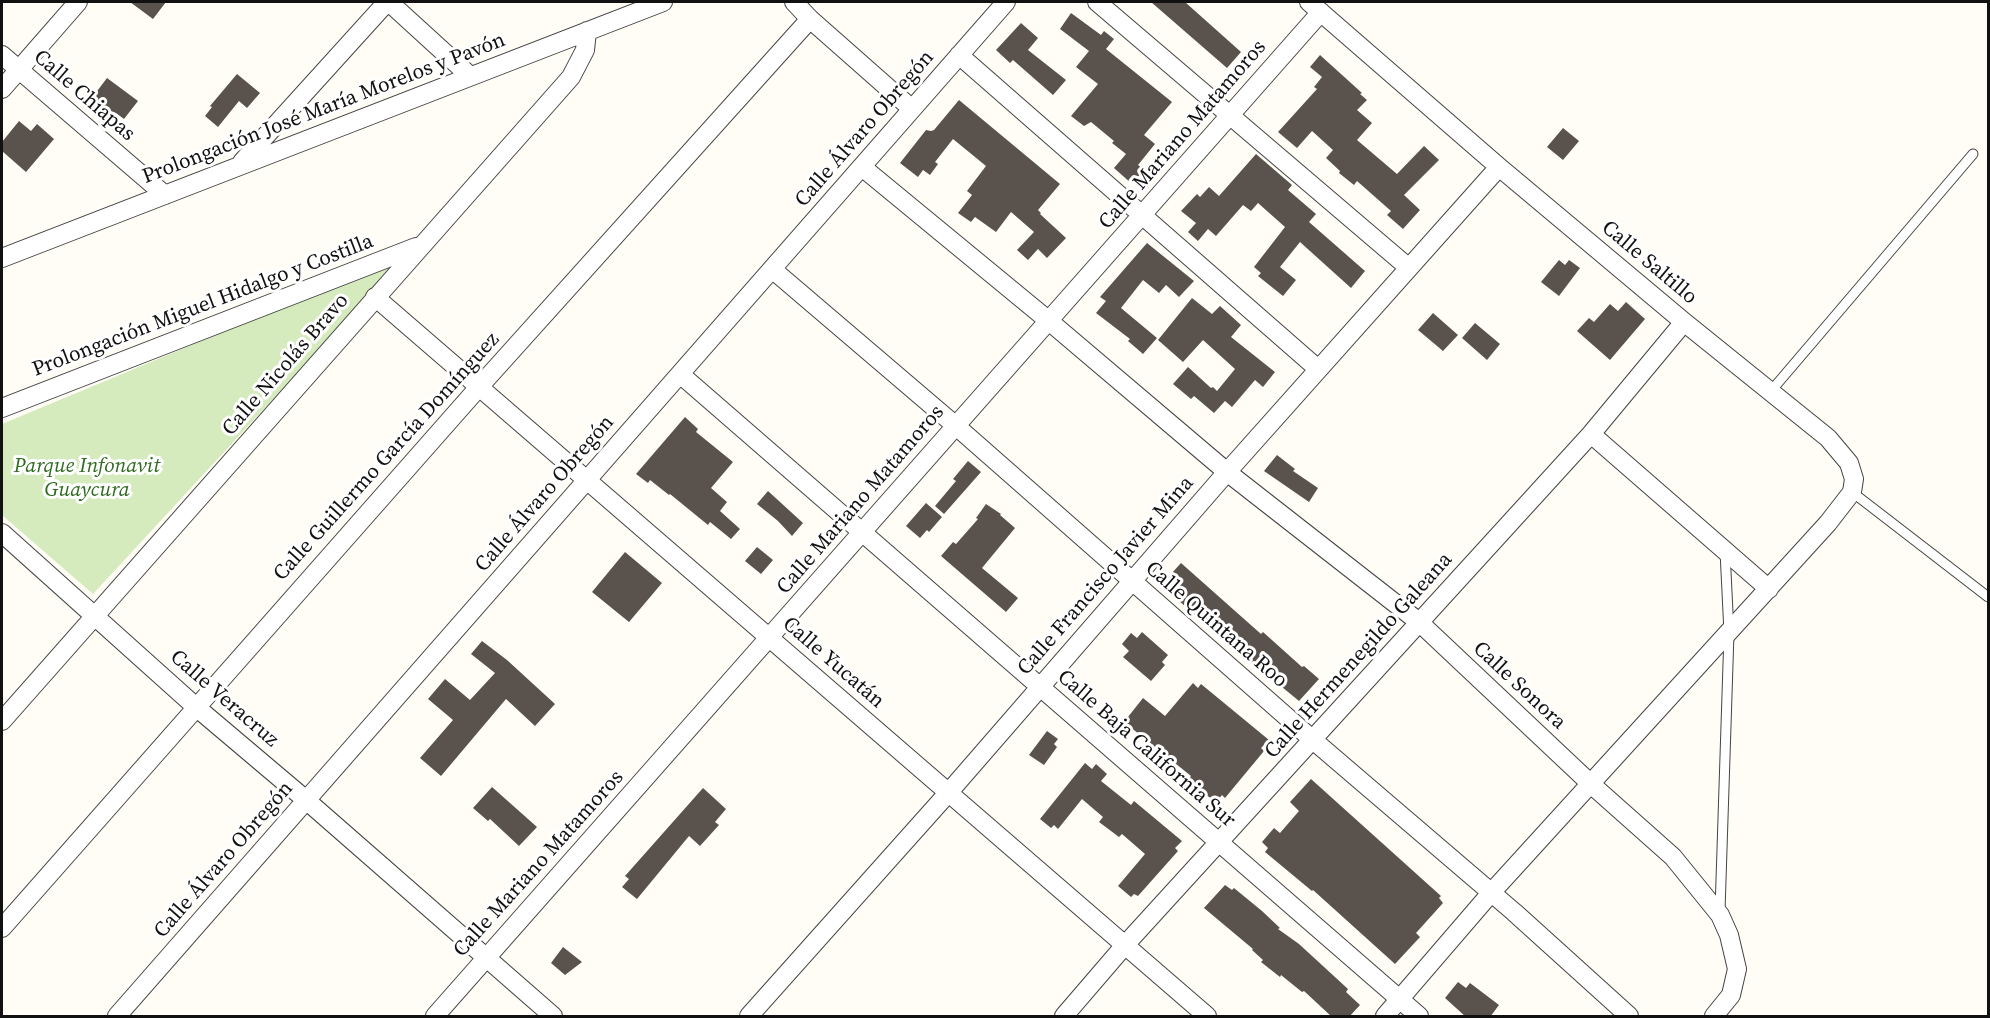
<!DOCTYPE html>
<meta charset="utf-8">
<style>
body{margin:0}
#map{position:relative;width:1990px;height:1018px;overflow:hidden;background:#fffdf5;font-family:"Source Serif 4",serif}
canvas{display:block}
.frame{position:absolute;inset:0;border:3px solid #111;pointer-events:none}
</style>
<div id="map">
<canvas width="1990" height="1018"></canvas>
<div class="frame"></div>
</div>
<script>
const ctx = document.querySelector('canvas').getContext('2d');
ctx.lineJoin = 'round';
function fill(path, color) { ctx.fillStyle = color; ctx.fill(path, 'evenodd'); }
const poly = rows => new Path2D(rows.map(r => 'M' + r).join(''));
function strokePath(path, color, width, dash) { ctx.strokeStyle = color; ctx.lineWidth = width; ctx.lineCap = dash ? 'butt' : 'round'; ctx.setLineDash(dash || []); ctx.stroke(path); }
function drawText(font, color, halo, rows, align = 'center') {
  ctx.font = font + ' "Source Serif 4",serif'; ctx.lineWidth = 6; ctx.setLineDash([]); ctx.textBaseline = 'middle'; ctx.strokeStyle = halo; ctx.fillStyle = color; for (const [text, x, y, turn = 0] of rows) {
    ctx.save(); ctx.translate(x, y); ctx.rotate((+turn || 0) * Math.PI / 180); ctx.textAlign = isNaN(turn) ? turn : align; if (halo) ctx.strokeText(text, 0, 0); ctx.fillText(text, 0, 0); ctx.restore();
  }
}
fill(poly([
 [405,256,93,594,2,515,2,424]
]), '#d5ebbd');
fill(poly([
 [130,2,166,2,153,19],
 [1151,2,1185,2,1241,52,1227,68],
 [1071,13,1101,35,1104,31,1114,39,1106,49,1172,102,1144,135,1155,144,1138,165,1144,170,1132,184,1114,168,1126,154,1112,143,1114,141,1091,122,1084,126,1071,116,1098,84,1076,67,1089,51,1060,29],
 [1021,23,1038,38,1028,50,1066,80,1053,95,1013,60,1010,63,996,50],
 [1320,55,1362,93,1360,94,1367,100,1357,110,1372,123,1357,140,1397,174,1424,146,1439,160,1404,195,1420,210,1403,229,1387,215,1391,211,1357,181,1354,185,1339,173,1340,171,1326,158,1333,150,1312,131,1297,148,1278,132,1317,89,1314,87,1322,77,1310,67],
 [237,74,260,93,247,108,239,101,218,127,205,116,212,107,210,106],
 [107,78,138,101,124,119,116,113,108,124,85,107],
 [959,100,1060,184,1038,210,1041,213,1040,214,1066,238,1047,258,1038,249,1028,260,1017,250,1034,232,1011,212,996,232,975,217,971,222,958,213,972,195,967,191,986,166,953,139,935,162,938,164,930,175,923,170,918,177,900,163,926,130,931,131,934,130],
 [19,121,31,131,37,124,54,139,26,172,2,151,2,142],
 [1563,128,1579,141,1563,160,1547,147],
 [1256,154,1292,185,1288,190,1316,214,1309,222,1365,271,1351,288,1300,242,1280,267,1296,280,1283,296,1258,276,1261,273,1254,267,1285,227,1258,203,1251,211,1243,205,1216,236,1208,229,1198,241,1188,232,1196,223,1181,211,1197,194,1200,197,1209,187,1219,196],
 [1147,243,1194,281,1179,297,1166,285,1159,293,1143,280,1121,308,1157,338,1143,354,1128,341,1130,339,1096,313,1106,301,1100,297],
 [1559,260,1565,265,1569,260,1580,268,1559,296,1541,282],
 [1192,298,1212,314,1220,306,1241,325,1231,337,1275,372,1263,387,1255,380,1232,407,1225,401,1214,413,1194,396,1191,399,1173,384,1188,367,1211,388,1213,387,1217,391,1235,369,1203,340,1183,362,1158,340],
 [1626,302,1645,319,1610,360,1577,331,1589,318,1594,322,1610,304,1618,311],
 [1433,313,1458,335,1443,351,1418,330],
 [1475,323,1500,344,1487,360,1462,338],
 [685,417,698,429,696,432,733,462,711,488,727,502,720,511,740,529,731,539,710,522,708,525,670,494,669,495,650,480,648,483,636,474],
 [1277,455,1295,469,1293,471,1318,488,1309,502,1264,471],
 [968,461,981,472,944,514,935,506,956,481,953,479],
 [768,491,803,523,792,536,778,521,757,504],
 [926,503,942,517,929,532,927,530,920,538,906,526],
 [986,504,1001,514,1000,515,1015,528,982,568,1018,598,1006,612,941,556,953,542,956,544,978,519,976,518],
 [757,547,773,560,761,574,745,561],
 [625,552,662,583,629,622,592,592],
 [1181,563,1261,634,1263,632,1302,667,1304,666,1319,679,1299,701,1237,650,1236,651,1161,585],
 [1142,632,1168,655,1162,662,1165,665,1151,681,1123,657,1129,651,1122,644,1131,633,1137,638],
 [482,641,507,660,555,704,535,726,506,699,441,776,420,758,453,720,428,699,445,679,470,700,495,673,471,654],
 [1193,683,1198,688,1201,684,1269,740,1261,748,1264,751,1225,798,1222,795,1216,802,1187,781,1191,776,1124,722,1143,698,1165,716],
 [1047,731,1058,739,1054,744,1057,747,1044,765,1029,755],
 [1085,763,1092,769,1096,764,1107,774,1101,781,1131,805,1134,801,1182,841,1175,848,1178,851,1138,896,1134,894,1131,897,1118,886,1145,854,1122,834,1119,837,1099,822,1103,817,1082,799,1058,829,1054,825,1051,828,1040,819],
 [1311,779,1441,896,1439,898,1443,903,1416,933,1420,937,1395,964,1313,890,1312,891,1265,852,1268,848,1262,842,1274,828,1280,833,1299,811,1290,802],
 [492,787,537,827,519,846,490,819,488,821,473,808],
 [703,788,726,809,715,822,719,825,700,846,689,836,637,899,622,887,629,879,625,876],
 [1225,885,1232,890,1234,888,1262,911,1280,928,1278,929,1299,944,1348,989,1346,992,1360,1005,1349,1017,1332,1017,1304,991,1302,992,1281,975,1280,977,1261,962,1263,960,1252,950,1253,949,1204,908],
 [563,947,582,962,565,975,551,963],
 [1458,982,1466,988,1470,983,1499,1005,1490,1017,1466,1017,1445,998]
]), '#5a524d');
const service = poly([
 [1771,391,1973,154],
 [1852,492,1988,597],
 [1720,911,1729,633,1725,551]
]);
const minor = poly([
 [389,2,470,76],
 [794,2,810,19,912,109],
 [1097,2,1409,268],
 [1309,2,1499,167,1684,322,1828,438,1849,463,1854,479,1852,492,1828,523,1490,894,1385,1016],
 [2,55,165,195],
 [959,55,1318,369],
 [2,89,78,2],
 [242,162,387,2],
 [862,167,1049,321,1227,472,1419,622,1592,785,1673,857,1720,915,1729,935,1737,969,1731,995,1714,1016],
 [2,258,663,2],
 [772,269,956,426,1313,740,1514,912,1629,1016],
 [375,297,1207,1016],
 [680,374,1419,1016],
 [2,408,416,247],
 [1591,434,1769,589],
 [2,533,196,707,306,800,553,1016],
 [2,721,571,77,585,50,587,31],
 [2,928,479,387,810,19],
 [117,1016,1006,2],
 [435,1016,1321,12],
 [749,1016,949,792,1227,472,1499,167],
 [1064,1016,1125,945,1591,434,1684,322]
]);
strokePath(service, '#444', 11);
strokePath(minor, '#444', 20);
strokePath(service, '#fff', 9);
strokePath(minor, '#fff', 18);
drawText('21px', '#111', '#fff', [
 ["Calle Chiapas",84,96,41],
 ["Prolongación José María Morelos y Pavón",324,109,-21],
 ["Calle Álvaro Obregón",865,129,-49],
 ["Calle Mariano Matamoros",1183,135,-49],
 ["Calle Saltillo",1649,263,40],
 ["Prolongación Miguel Hidalgo y Costilla",203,306,-21],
 ["Calle Nicolás Bravo",286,365,-49],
 ["Calle Guillermo García Domínguez",387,457,-48],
 ["Calle Álvaro Obregón",545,494,-49],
 ["Calle Mariano Matamoros",861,500,-49],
 ["Calle Francisco Javier Mina",1106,576,-49],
 ["Calle Quintana Roo",1216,625,41],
 ["Calle Hermenegildo Galeana",1359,656,-48],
 ["Calle Yucatán",833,663,41],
 ["Calle Sonora",1519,686,43],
 ["Calle Veracruz",224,699,41],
 ["Calle Baja California Sur",1146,749,41],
 ["Calle Álvaro Obregón",224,860,-49],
 ["Calle Mariano Matamoros",539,864,-48]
]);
drawText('italic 21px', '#2f6b1f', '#fff', [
 ["Parque Infonavit",87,467],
 ["Guaycura",87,491]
]);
</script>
